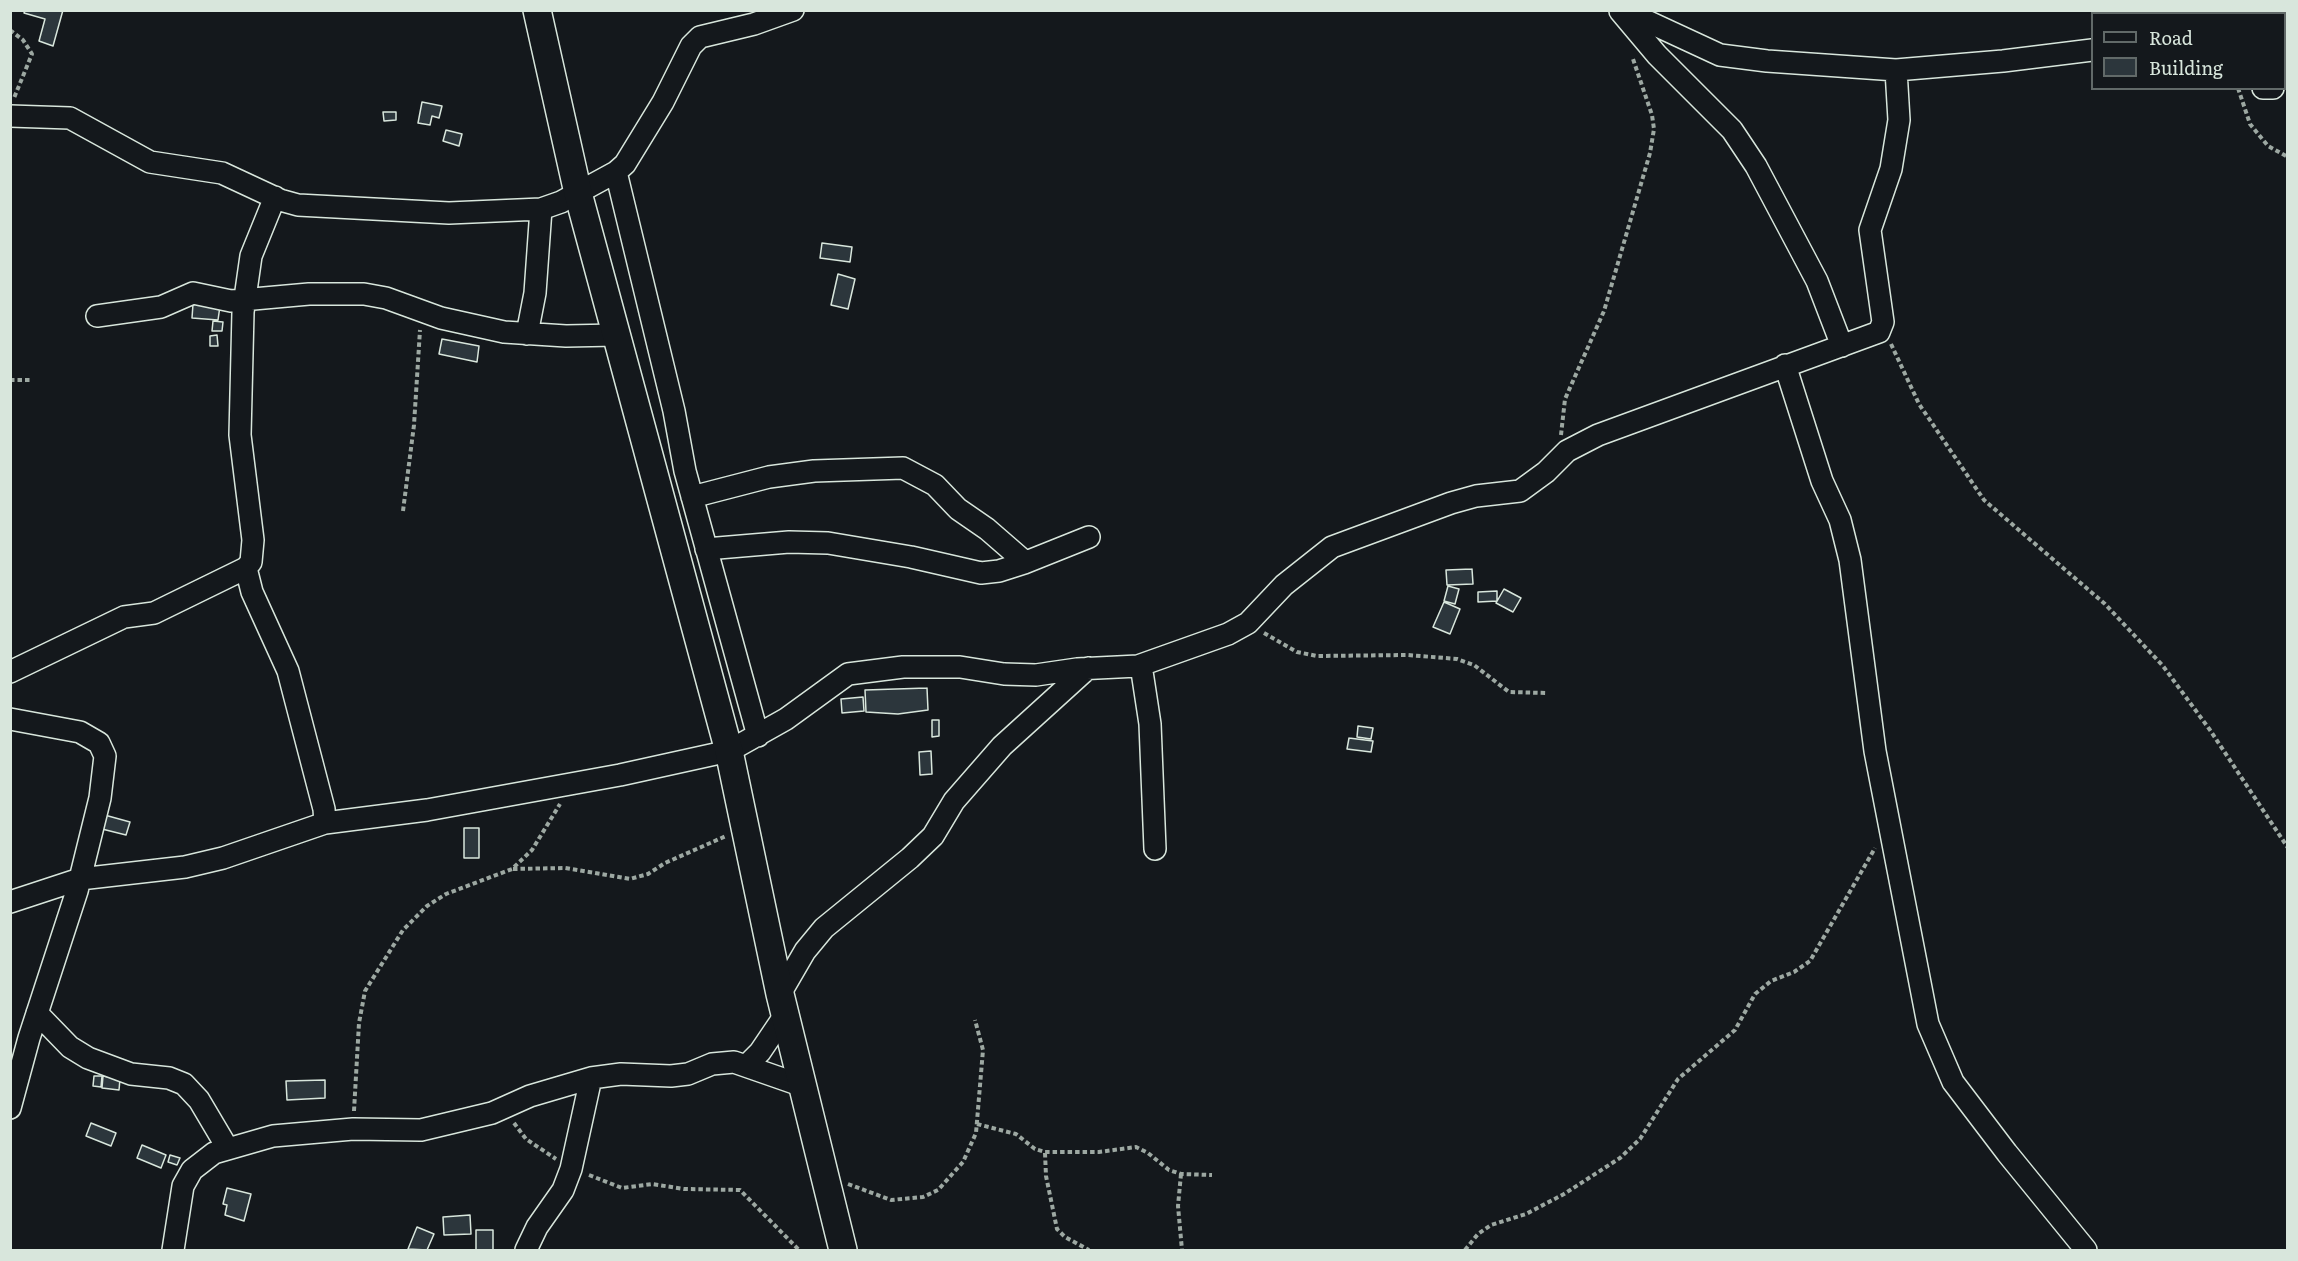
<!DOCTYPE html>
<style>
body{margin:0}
#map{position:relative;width:2298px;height:1261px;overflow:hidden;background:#14181c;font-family:Literata,serif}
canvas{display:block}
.frame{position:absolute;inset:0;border:12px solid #d8e6dc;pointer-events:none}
.legend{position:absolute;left:2091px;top:12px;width:195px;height:78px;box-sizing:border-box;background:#14181c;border:2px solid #626a69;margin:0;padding:8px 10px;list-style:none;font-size:18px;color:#d8e6dc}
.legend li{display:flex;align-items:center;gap:12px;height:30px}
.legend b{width:30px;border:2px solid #626a69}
</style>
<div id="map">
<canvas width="2298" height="1261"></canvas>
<div class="frame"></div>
<ul class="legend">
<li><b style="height:8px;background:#14181c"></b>Road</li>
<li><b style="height:16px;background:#2c363c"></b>Building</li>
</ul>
</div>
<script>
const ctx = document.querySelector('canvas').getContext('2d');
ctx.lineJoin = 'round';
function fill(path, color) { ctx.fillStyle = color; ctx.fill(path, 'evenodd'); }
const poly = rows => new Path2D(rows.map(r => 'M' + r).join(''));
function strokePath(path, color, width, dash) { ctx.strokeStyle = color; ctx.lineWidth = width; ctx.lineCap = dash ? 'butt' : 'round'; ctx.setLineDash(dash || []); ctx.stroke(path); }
const building = poly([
 [25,10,63,10,53,46,39,41,45,19,24,13,25,10],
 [422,102,442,106,439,118,432,116,430,125,418,123,422,102],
 [383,112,396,112,396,120,384,121,383,112],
 [446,130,462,134,459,146,443,141,446,130],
 [822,243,852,247,850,262,820,258,822,243],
 [838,274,855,279,848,309,831,305,838,274],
 [193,304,220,306,218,320,192,318,193,304],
 [213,321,223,322,222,331,212,331,213,321],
 [217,335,218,346,210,346,210,336,217,335],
 [442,339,479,346,477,362,439,354,442,339],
 [1472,569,1473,584,1447,585,1446,570,1472,569],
 [1448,586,1459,589,1455,604,1444,601,1448,586],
 [1504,589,1521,598,1513,612,1496,603,1504,589],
 [1497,591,1497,601,1478,602,1478,592,1497,591],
 [1444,602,1460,609,1450,634,1433,627,1444,602],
 [927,688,928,710,898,714,866,712,865,690,927,688],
 [863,697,864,711,842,713,841,699,863,697],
 [932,720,939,720,939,736,932,737,932,720],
 [1358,726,1373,728,1371,739,1357,737,1358,726],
 [1349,738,1373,741,1371,752,1347,749,1349,738],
 [931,751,932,774,920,775,919,752,931,751],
 [101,814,130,822,126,835,98,828,101,814],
 [464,828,479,828,479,858,464,858,464,828],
 [94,1076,102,1076,101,1087,93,1086,94,1076],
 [103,1076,120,1079,119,1090,102,1088,103,1076],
 [325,1080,325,1098,287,1100,286,1081,325,1080],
 [91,1123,116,1133,111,1146,86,1136,91,1123],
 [142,1145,166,1155,161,1168,137,1158,142,1145],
 [170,1155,180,1158,177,1165,168,1162,170,1155],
 [227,1188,251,1194,244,1221,225,1215,227,1205,223,1204,227,1188],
 [470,1215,471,1234,444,1235,443,1217,470,1215],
 [417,1227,434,1234,427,1250,408,1249,417,1227],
 [476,1230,493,1230,493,1250,476,1250,476,1230]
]);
fill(building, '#2c363c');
strokePath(building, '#d8e6dc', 1.5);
const minor = poly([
 [1623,10,1720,55,1767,61,1896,70,2003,61,2092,50],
 [1620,11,1657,55,1732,130,1756,166,1817,281,1842,346],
 [2198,14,2200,10],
 [2263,88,2273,88],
 [10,116,70,118,150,162,222,173,280,200,298,205,449,213,541,209,561,202,616,172,625,164,663,102,691,46,700,37,754,24,793,10],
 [616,172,674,411,685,471,758,736],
 [97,316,161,307,193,293,231,301,309,294,364,294,386,298,441,318,504,332,566,336,616,335],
 [527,334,535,293,541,209],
 [1785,365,1822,481,1840,520,1850,560,1875,751,1928,1024,1953,1082,2007,1153,2086,1250],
 [692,497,769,477,814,471,903,468,935,485,958,509,987,529,1025,562],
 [706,549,789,542,828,543,911,557,981,573,999,571,1024,563,1089,537],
 [246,568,252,592,288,671,324,809,325,823],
 [1141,665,1150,724,1155,849],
 [10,672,124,617,154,613,246,568,251,562,253,540,240,435,243,312,251,256,275,197],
 [10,719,80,732,99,743,105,756,100,798,77,891,29,1038,10,1108],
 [10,902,80,879,185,867,223,858,325,823,427,810,620,775,729,751,786,719,848,674,903,667,960,667,1004,674,1036,675,1077,669,1138,666,1228,634,1248,623,1284,585,1332,547,1451,503,1476,496,1520,491,1546,472,1567,451,1598,435,1879,332,1883,322,1870,230,1891,169,1899,120,1896,70],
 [780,994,805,951,824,928,910,858,933,836,954,801,1002,746,1088,668],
 [37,1013,70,1047,88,1058,131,1074,169,1078,184,1084,199,1100,228,1149],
 [747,1065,760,1052,785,1015],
 [173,1250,183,1186,192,1170,214,1153,273,1136,353,1129,421,1130,492,1113,530,1096,591,1078,621,1074,671,1076,688,1074,712,1064,734,1062,803,1086],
 [526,1250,537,1227,563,1190,571,1169,591,1078]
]);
const major = poly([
 [537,10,578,193,729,751,780,994,843,1250]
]);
strokePath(minor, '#d8e6dc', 24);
strokePath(major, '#d8e6dc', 30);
strokePath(poly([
 [10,30,23,40,32,54,14,98],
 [2238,88,2250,124,2268,146,2288,157],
 [1891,344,1919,404,1984,500,2105,604,2163,666,2210,730,2288,848],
 [10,380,30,380],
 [1561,435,1565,399,1604,311,1650,153,1654,129,1652,115,1633,59],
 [403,511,414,425,420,330],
 [1264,633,1297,652,1317,656,1408,655,1457,659,1474,665,1509,692,1547,693],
 [513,869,565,868,630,879,648,874,665,863,726,836],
 [354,1111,359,1023,365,991,403,930,427,906,446,894,512,869,532,850,560,804],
 [514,1123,526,1139,556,1159],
 [977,1124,1016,1134,1035,1149,1045,1152,1099,1152,1136,1147,1148,1153,1169,1170,1181,1174,1212,1175],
 [1045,1153,1046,1176,1057,1229,1065,1237,1089,1250],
 [1181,1174,1178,1206,1182,1250],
 [589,1175,622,1188,652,1184,684,1189,740,1190,799,1250],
 [848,1184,891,1200,923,1197,938,1190,963,1162,976,1133,983,1050,975,1020],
 [1465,1250,1478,1234,1491,1225,1526,1214,1564,1194,1620,1158,1640,1139,1678,1079,1735,1030,1755,994,1771,981,1794,972,1810,961,1875,848]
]), '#9da8a2', 4, [4.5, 3]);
strokePath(minor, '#14181c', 21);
strokePath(major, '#14181c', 27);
</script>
